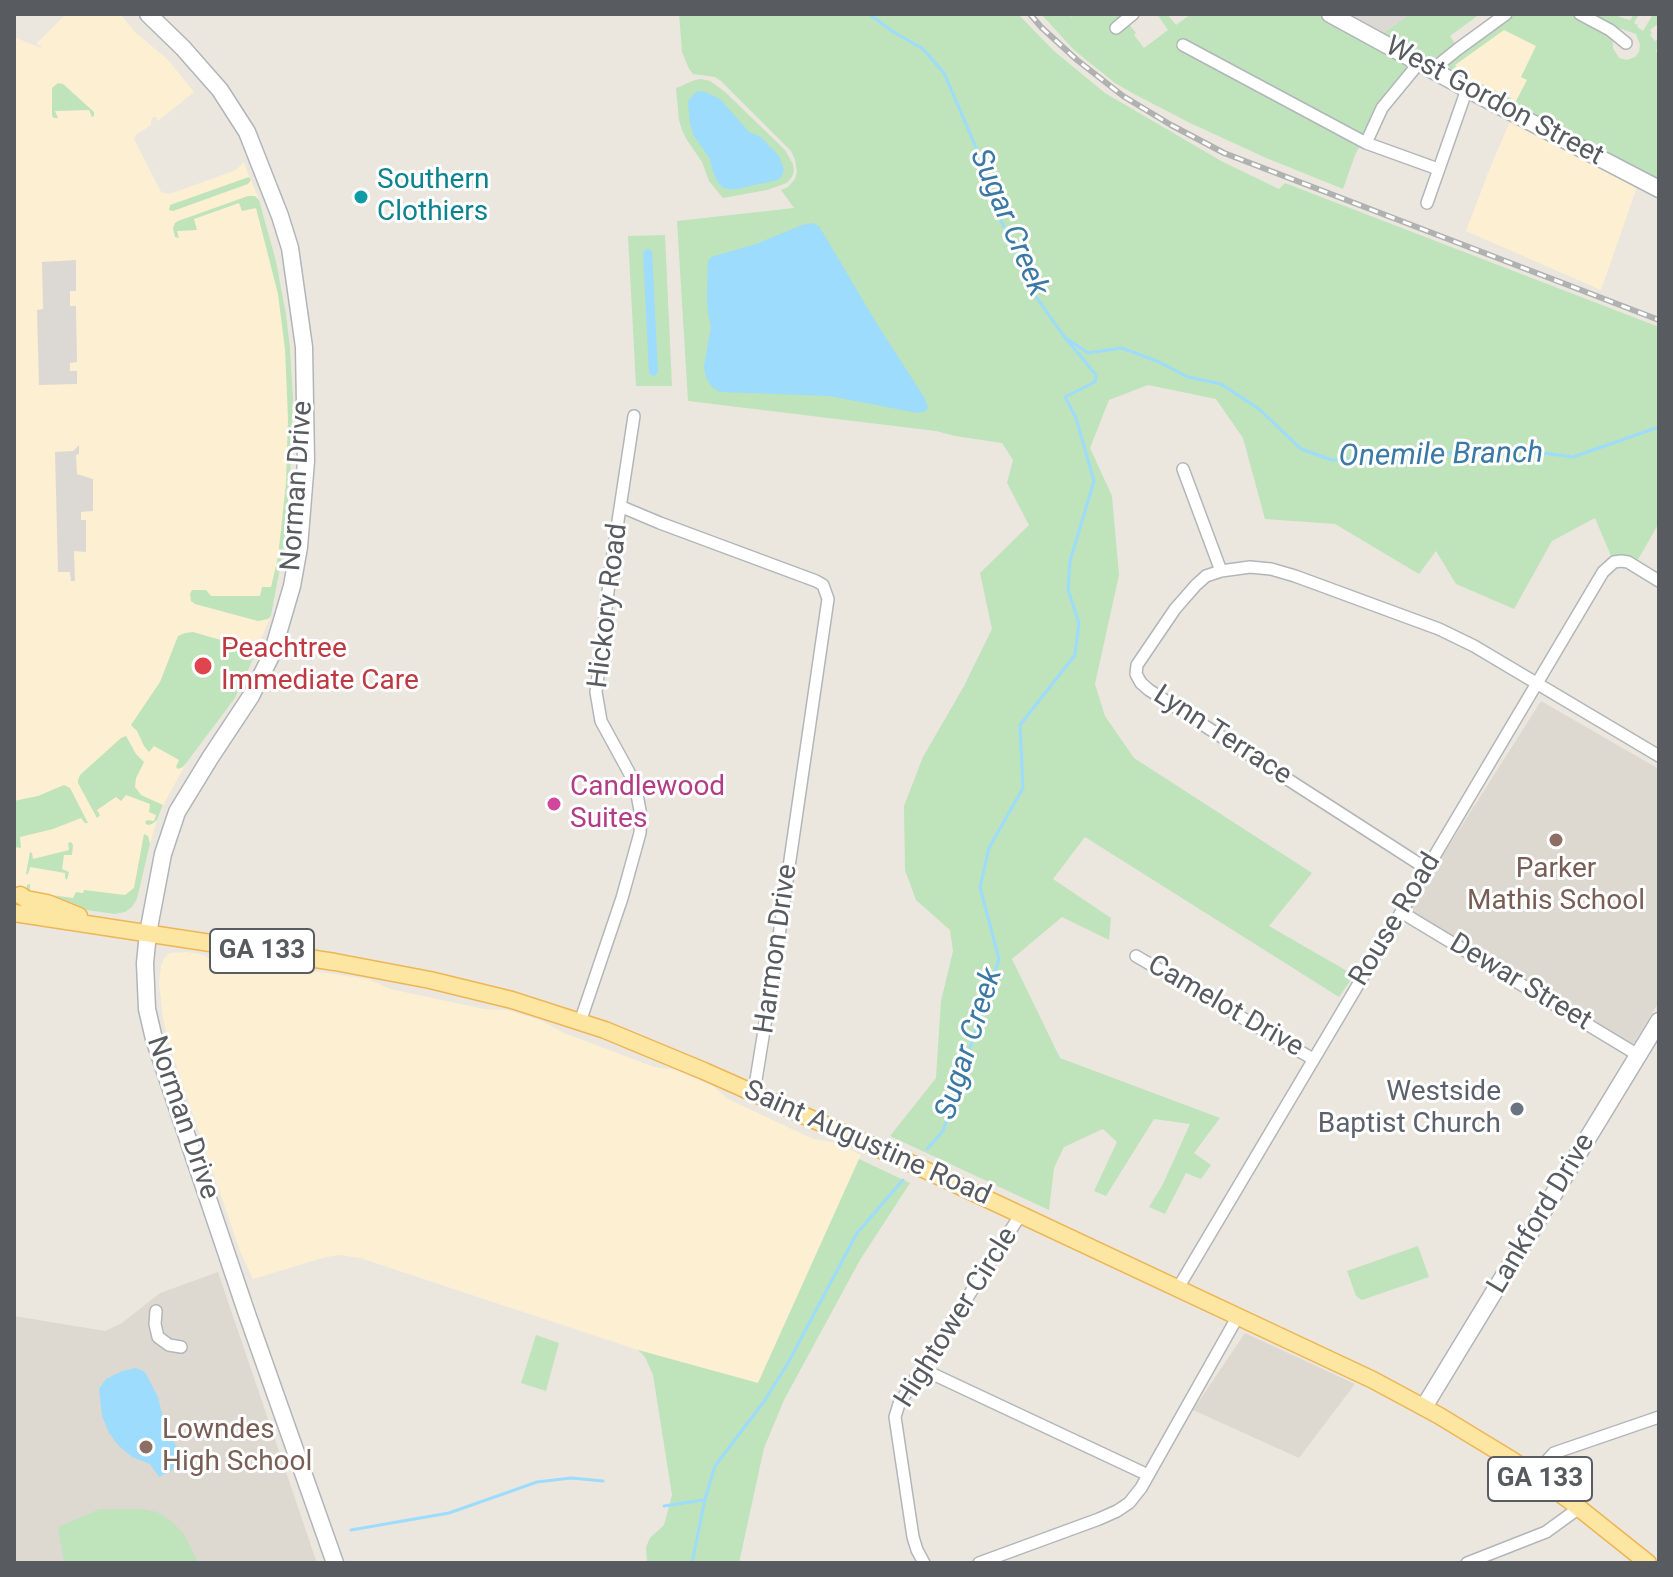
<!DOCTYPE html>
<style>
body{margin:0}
#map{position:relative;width:1673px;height:1577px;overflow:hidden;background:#ebe7df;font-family:Roboto,sans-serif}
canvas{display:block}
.frame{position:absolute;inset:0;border:16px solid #585c60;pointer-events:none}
</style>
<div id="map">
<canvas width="1673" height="1577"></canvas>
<div class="frame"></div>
</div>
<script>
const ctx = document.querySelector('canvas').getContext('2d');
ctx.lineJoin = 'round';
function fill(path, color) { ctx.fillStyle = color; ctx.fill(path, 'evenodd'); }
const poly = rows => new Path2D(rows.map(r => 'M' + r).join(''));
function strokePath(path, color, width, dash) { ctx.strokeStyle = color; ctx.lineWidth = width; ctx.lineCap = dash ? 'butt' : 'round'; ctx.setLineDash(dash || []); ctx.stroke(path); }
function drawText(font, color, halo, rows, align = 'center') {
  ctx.font = font + ' Roboto,sans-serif'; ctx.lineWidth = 6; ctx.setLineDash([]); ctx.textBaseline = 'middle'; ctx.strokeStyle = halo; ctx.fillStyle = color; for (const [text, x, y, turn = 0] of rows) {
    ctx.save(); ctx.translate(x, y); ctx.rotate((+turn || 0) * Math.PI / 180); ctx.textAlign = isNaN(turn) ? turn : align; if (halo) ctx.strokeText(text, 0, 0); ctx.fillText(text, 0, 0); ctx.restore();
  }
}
fill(poly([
 [66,14,120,14,135,32,168,60,194,92,158,121,156,117,153,117,151,120,151,125,136,135,134,139,161,192,170,194,236,170,243,163,242,158,259,200,276,261,286,314,290,347,293,397,288,515,284,546,271,616,235,698,187,762,167,798,157,820,150,844,137,899,132,907,125,912,115,914,14,894,14,37,41,48,41,46,36,44],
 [1500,23,1545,47,1512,108,1445,73],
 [1512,117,1638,184,1601,290,1466,231,1490,168],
 [186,952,200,954,218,962,254,968,283,967,368,979,390,989,484,1009,507,1010,540,1020,564,1033,654,1067,676,1070,713,1086,728,1099,813,1139,837,1143,861,1155,758,1383,638,1350,360,1258,339,1255,326,1257,253,1279,240,1251,169,1045,163,1018,159,982,161,966,164,958,170,953]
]), '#fdefd2');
fill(poly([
 [1347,14,1410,14,1378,37,1347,18],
 [76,260,76,291,70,291,70,306,76,306,77,362,70,363,70,371,77,371,77,384,39,385,37,310,43,309,42,262],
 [79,445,79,454,76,455,77,474,93,479,93,511,81,512,81,520,86,520,86,552,74,551,75,581,71,581,70,572,58,572,55,452,73,451]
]), '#dcd9d4');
fill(poly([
 [1541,701,1659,769,1659,1002,1633,1045,1408,910],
 [218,1272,317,1563,14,1563,14,1316,105,1331,122,1323,160,1293],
 [1245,1333,1355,1384,1299,1458,1193,1410]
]), '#ddd9d0');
fill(poly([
 [679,14,1018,14,1054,51,1105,93,1223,162,1279,189,1285,183,1659,327,1659,523,1636,563,1623,556,1611,556,1595,518,1552,541,1514,609,1456,584,1436,551,1419,574,1335,524,1265,519,1243,438,1216,399,1148,385,1109,400,1090,448,1112,496,1119,575,1095,684,1105,716,1134,758,1312,873,1269,926,1354,975,1339,997,1085,837,1053,879,1111,918,1109,940,1062,917,1012,959,1060,1058,1220,1118,1194,1153,1211,1165,1201,1179,1186,1173,1165,1214,1149,1207,1163,1184,1190,1124,1154,1119,1106,1196,1094,1191,1117,1142,1103,1129,1064,1147,1054,1168,1049,1210,890,1136,936,1078,941,1001,953,951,950,930,916,900,905,870,904,806,923,757,964,686,992,629,980,573,1029,525,1007,483,1013,460,1002,443,955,436,936,431,688,401,677,221,794,208,781,190,788,187,795,179,797,172,795,160,791,151,721,81,715,77,693,74,689,69,682,52],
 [1041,14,1070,14,1071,17,1075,14,1127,14,1111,27,1116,32,1128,23,1136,33,1134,35,1144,48,1168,30,1157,14,1167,14,1176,25,1191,14,1320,14,1403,60,1408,67,1408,73,1375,117,1355,155,1343,189,1264,157,1190,123,1134,94,1115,83,1074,50],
 [1410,14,1480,14,1450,36,1456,45,1429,62,1378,37],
 [1513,14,1569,14,1606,34,1613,42,1613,48,1619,58,1627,60,1635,57,1639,52,1640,45,1636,34,1613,26,1590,14,1609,14,1614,16,1616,14,1620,14,1619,17,1630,20,1634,14,1639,14,1634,23,1638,25,1637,27,1643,31,1653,14,1659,14,1659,23,1650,30,1652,33,1650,35,1655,41,1659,38,1659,48,1656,50,1659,61,1659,186,1472,85,1474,80,1516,101,1527,80,1521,77,1536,46,1504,30,1455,65,1464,76,1462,79,1445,73,1443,65,1446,61],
 [701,79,710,81,725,92,785,150,793,164,794,171,792,177,787,183,767,190,723,198,709,181,702,162,687,140,682,130,679,120,676,88,695,80],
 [58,83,63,84,94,112,94,116,92,117,89,110,55,111,58,118,54,118,52,116,52,88],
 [249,177,251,180,248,184,173,211,169,210,170,205],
 [248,196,255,196,259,200,276,261,286,314,290,347,293,397,290,479,284,546,271,616,268,619,258,621,195,604,191,601,190,594,192,590,206,590,211,596,260,596,262,587,271,587,278,557,286,483,288,418,285,349,278,294,256,208,242,211,239,203,194,219,197,230,177,231,179,238,175,237,173,228,175,223,178,221],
 [665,235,672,386,636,386,628,236],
 [193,632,245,647,253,659,235,698,187,762,183,767,178,769,176,767,179,760,154,746,149,752,144,746,137,731,131,725,160,682,178,636,185,633],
 [126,736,136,754,144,762,136,778,135,787,141,795,163,805,157,820,152,824,148,825,145,823,147,820,154,821,156,815,149,812,150,804,126,795,121,801,116,797,97,810,100,815,97,818,78,783,78,780,80,775,121,738],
 [64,785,70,788,88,823,85,823,81,818,53,829,20,837,21,848,14,847,14,801,38,796],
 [144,834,148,836,150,844,137,899,132,907,125,912,115,914,80,909,26,891,27,885,30,884,30,892,73,898,76,892,83,893,84,890,125,895,134,888],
 [71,842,73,845,72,855,64,855,62,869,69,872,67,880,65,878,65,873,30,867,28,874,26,874,30,852,32,853,33,859,69,850,68,843],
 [859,1159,910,1183,860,1260,784,1400,764,1448,739,1563,647,1563,646,1547,650,1538,664,1525,672,1495,653,1375,645,1357,638,1350,758,1383],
 [1418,1246,1429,1277,1362,1300,1356,1296,1347,1271],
 [536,1335,559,1343,546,1391,521,1383],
 [100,1509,141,1509,157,1512,171,1521,184,1534,198,1563,64,1563,58,1527]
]), '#bfe3bb');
fill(poly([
 [703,91,720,99,749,132,761,137,779,156,784,170,782,176,778,180,732,190,724,188,718,183,713,172,710,159,694,136,690,124,688,101,696,92],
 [812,223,819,226,877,324,924,397,928,407,926,411,918,413,829,396,720,392,713,388,706,378,704,366,711,326,708,313,707,295,708,261,711,257,756,244,802,225],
 [648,248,652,251,658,372,654,377,649,373,643,252],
 [136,1368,145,1372,158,1397,166,1430,180,1452,172,1470,159,1477,150,1464,132,1457,118,1445,109,1433,102,1416,99,1389,106,1379,122,1371]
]), '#9ddcfd');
strokePath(poly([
 [869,14,892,31,923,49,944,73,986,171,996,212,1020,255,1034,294,1063,335,1096,375,1095,382,1065,397,1076,418,1094,481,1070,561,1068,590,1079,623,1075,655,1020,725,1023,788,989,848,980,887,999,959,943,1131,927,1149],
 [1066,338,1088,353,1122,348,1159,362,1188,377,1221,384,1259,409,1301,449,1332,460,1514,449,1573,457,1659,427],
 [664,1506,703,1500],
 [351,1530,449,1513,537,1482,571,1478,603,1481],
 [692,1563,705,1499,715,1466,765,1400,788,1363,857,1233,903,1180]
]), '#9ddcfd', 3);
const street = poly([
 [1580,14,1610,30,1626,43],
 [1116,28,1133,14],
 [1183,45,1366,143,1438,169],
 [1432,70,1458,49,1506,14],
 [1366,143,1382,108,1419,63],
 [1427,203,1467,89],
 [1183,469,1221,571],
 [622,507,660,523,816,581,823,585,828,599,775,963,754,1092],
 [1427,869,1149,690,1141,683,1136,674,1137,665,1175,609,1196,585,1206,576,1221,571,1250,567,1271,569,1295,576,1439,629,1474,646,1659,756],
 [1401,912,1638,1055],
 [1136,956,1313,1059],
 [580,1022,622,898,640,833,641,816,636,789,631,776,601,721,596,692,611,567,634,416],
 [1178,1288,1603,572,1614,562,1621,561,1628,562,1659,581],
 [156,1311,155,1324,158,1337,169,1345,181,1347],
 [922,1369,1148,1475],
 [1534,1475,1554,1453,1659,1417],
 [924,1563,917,1550,913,1537,895,1417,899,1404,908,1390,1021,1214],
 [979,1563,1099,1519,1117,1511,1129,1503,1141,1488,1238,1316],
 [1467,1563,1546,1532,1579,1508]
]);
const secondary = poly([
 [148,14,183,48,220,90,247,132,280,216,290,248,304,347,306,461,299,547,292,586,272,654,251,696,210,758,177,812,163,854,148,933,145,963,147,1009,154,1039,247,1314,335,1563],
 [1330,14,1467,89,1659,189],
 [1424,1407,1659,1021]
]);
const primary = poly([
 [20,895,26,899,47,903,79,916],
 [14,913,335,962,430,980,512,1000,605,1030,704,1071,904,1160,1373,1380,1438,1415,1512,1460,1569,1500,1648,1563]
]);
strokePath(street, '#b2b6ba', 14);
strokePath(secondary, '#b1b5ba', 19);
strokePath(primary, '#eeb555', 19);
strokePath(street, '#fff', 11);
strokePath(secondary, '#fff', 16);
strokePath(primary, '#fde6a2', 16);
const rail = poly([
 [1030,14,1041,27,1077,60,1123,96,1171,125,1224,153,1659,320]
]);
strokePath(rail, '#b0b1b1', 6);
strokePath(rail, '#fff', 3, [9]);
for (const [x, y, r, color] of [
 [361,197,8,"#0f9aa8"],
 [203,666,10,"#e0444e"],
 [554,804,8,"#d1479c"],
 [1556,840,8,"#8d6e63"],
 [1517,1109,8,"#6b7280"],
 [146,1447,8,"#8d6e63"]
]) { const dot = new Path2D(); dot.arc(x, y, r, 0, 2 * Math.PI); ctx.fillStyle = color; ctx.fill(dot); strokePath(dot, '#fff', 3); }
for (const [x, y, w] of [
 [262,951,104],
 [1540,1479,104]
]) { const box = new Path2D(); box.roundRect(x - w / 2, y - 22, w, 44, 6); ctx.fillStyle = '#fff'; ctx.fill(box); strokePath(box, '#585c60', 2); }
drawText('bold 26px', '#585c60', null, [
 ["GA 133",262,951],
 ["GA 133",1540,1479]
]);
drawText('28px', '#585c60', '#fff', [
 ["West Gordon Street",1494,102,28],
 ["Norman Drive",298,486,-86],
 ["Hickory Road",609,606,-83],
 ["Lynn Terrace",1222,736,33],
 ["Rouse Road",1396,920,-59],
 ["Harmon Drive",777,949,-82],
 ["Dewar Street",1520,983,31],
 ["Camelot Drive",1225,1007,30],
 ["Norman Drive",182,1118,71],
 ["Saint Augustine Road",867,1144,24],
 ["Lankford Drive",1542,1214,-59],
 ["Hightower Circle",957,1318,-58]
]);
drawText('28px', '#0d838f', '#fff', [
 ["Southern",377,181],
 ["Clothiers",377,213]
], 'left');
drawText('28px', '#be3a42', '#fff', [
 ["Peachtree",221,650],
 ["Immediate Care",221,682]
], 'left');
drawText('28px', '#b23c85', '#fff', [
 ["Candlewood",570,788],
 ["Suites",570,820]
], 'left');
drawText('28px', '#785e54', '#fff', [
 ["Parker",1556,870],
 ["Mathis School",1556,902],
 ["Lowndes",162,1431,"left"],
 ["High School",162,1463,"left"]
]);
drawText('28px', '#5b616d', '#fff', [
 ["Westside",1501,1093],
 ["Baptist Church",1501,1125]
], 'right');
drawText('italic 30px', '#3a78a5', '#fff', [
 ["Sugar Creek",1008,223,67],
 ["Onemile Branch",1441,456,-1],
 ["Sugar Creek",970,1044,-72]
]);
</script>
